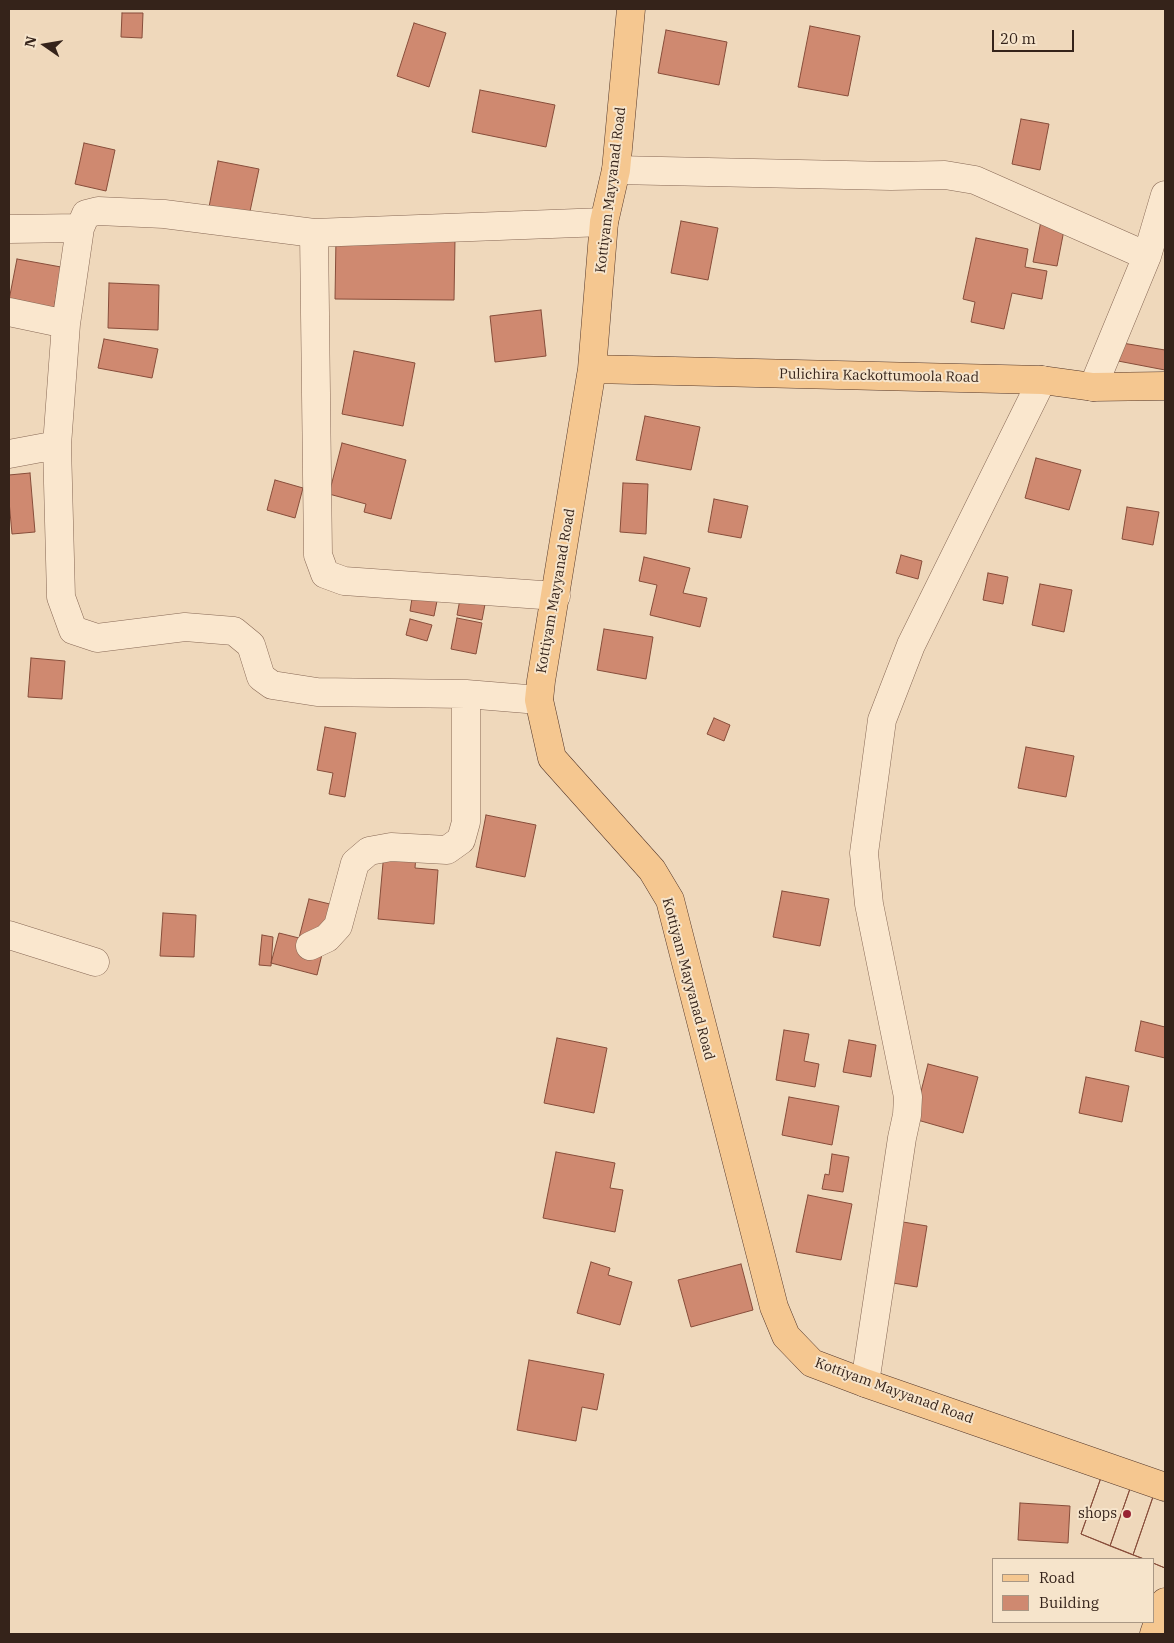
<!DOCTYPE html>
<style>
body{margin:0}
#map{position:relative;width:1174px;height:1643px;overflow:hidden;background:#efd8bb;font-family:"IBM Plex Serif",serif}
canvas{display:block}
.frame{position:absolute;inset:0;border:10px solid #35231a;pointer-events:none}
.legend{position:absolute;left:992px;top:1558px;width:162px;height:65px;box-sizing:border-box;background:#f6e4cb;border:1px solid #a99784;margin:0;padding:6px 9px;list-style:none;font-size:15px;color:#35231a}
.legend li{display:flex;align-items:center;gap:10px;height:25px}
.legend b{width:25px;border:1px solid #a99784}
.north{position:absolute;left:20px;top:20px;width:50px;height:50px;-webkit-text-stroke:4px #f6e4cb;paint-order:stroke;rotate:283deg;font-size:14px;font-weight:700;line-height:20px;text-align:center;color:#35231a}
.north::after{content:'';display:block;margin:auto;width:18px;height:22px;background:#35231a;clip-path:polygon(50% 0,100% 100%,50% 72%,0 100%)}
.scale{position:absolute;left:992px;top:30px;width:82px;height:22px;box-sizing:border-box;border:2px solid #35231a;border-top:0;padding-left:6px;font-size:15px;line-height:18px;white-space:nowrap;color:#35231a;-webkit-text-stroke:4px #f6e4cb;paint-order:stroke}
</style>
<div id="map">
<canvas width="1174" height="1643"></canvas>
<div class="frame"></div>
<ul class="legend">
<li><b style="height:6px;background:#f5c790"></b>Road</li>
<li><b style="height:14px;background:#cf8970"></b>Building</li>
</ul>
<div class="north">N</div>
<div class="scale">20 m</div>
</div>
<script>
const ctx = document.querySelector('canvas').getContext('2d');
ctx.lineJoin = 'round';
function fill(path, color) { ctx.fillStyle = color; ctx.fill(path, 'evenodd'); }
const poly = rows => new Path2D(rows.map(r => 'M' + r).join(''));
function strokePath(path, color, width, dash) { ctx.strokeStyle = color; ctx.lineWidth = width; ctx.lineCap = dash ? 'butt' : 'round'; ctx.setLineDash(dash || []); ctx.stroke(path); }
function drawText(font, color, halo, rows, align = 'center') {
  ctx.font = font + ' "IBM Plex Serif",serif'; ctx.lineWidth = 4; ctx.setLineDash([]); ctx.textBaseline = 'middle'; ctx.strokeStyle = halo; ctx.fillStyle = color; for (const [text, x, y, turn = 0] of rows) {
    ctx.save(); ctx.translate(x, y); ctx.rotate((+turn || 0) * Math.PI / 180); ctx.textAlign = isNaN(turn) ? turn : align; if (halo) ctx.strokeText(text, 0, 0); ctx.fillText(text, 0, 0); ctx.restore();
  }
}
const building = poly([
 [122,13,143,13,142,38,121,37,122,13],
 [414,23,446,33,429,87,397,76,414,23],
 [810,26,860,36,848,96,798,87,810,26],
 [666,30,727,42,719,85,658,73,666,30],
 [480,90,555,105,546,147,472,132,480,90],
 [1021,119,1049,124,1040,170,1012,164,1021,119],
 [84,143,115,150,106,191,75,184,84,143],
 [218,161,259,169,249,216,209,207,218,161],
 [681,221,718,228,708,280,671,273,681,221],
 [1041,221,1065,225,1057,266,1033,262,1041,221],
 [336,238,455,239,454,300,335,299,336,238],
 [976,238,1028,249,1025,267,1047,271,1042,299,1012,293,1004,329,971,322,975,302,963,299,976,238],
 [17,259,61,267,54,308,9,300,17,259],
 [109,283,159,285,158,330,108,328,109,283],
 [541,310,546,356,495,362,490,316,541,310],
 [104,339,158,349,152,378,98,368,104,339],
 [1122,343,1165,350,1165,370,1118,361,1122,343],
 [354,351,415,363,403,426,342,414,354,351],
 [645,416,700,427,691,470,636,460,645,416],
 [342,443,406,460,391,519,364,512,366,504,329,494,342,443],
 [1036,458,1081,470,1069,510,1025,498,1036,458],
 [30,473,35,532,12,534,9,501,9,475,30,473],
 [275,480,303,488,295,518,267,510,275,480],
 [623,483,648,484,646,534,620,532,623,483],
 [714,499,748,506,741,538,708,532,714,499],
 [1127,507,1159,512,1153,545,1122,539,1127,507],
 [901,555,922,561,918,579,896,573,901,555],
 [644,557,690,568,683,593,707,598,700,627,650,615,657,585,639,581,644,557],
 [988,573,1008,577,1003,604,983,600,988,573],
 [1040,584,1072,590,1064,632,1032,625,1040,584],
 [413,592,438,596,434,616,410,611,413,592],
 [461,594,486,599,482,620,457,615,461,594],
 [457,618,482,623,476,654,451,649,457,618],
 [410,619,432,625,427,641,406,635,410,619],
 [604,629,653,637,646,679,597,670,604,629],
 [31,658,65,661,62,699,28,697,31,658],
 [714,718,730,725,724,741,707,734,714,718],
 [325,727,356,733,345,797,329,794,333,773,317,770,325,727],
 [1026,747,1074,756,1066,797,1018,788,1026,747],
 [486,815,536,825,525,877,476,867,486,815],
 [384,852,416,855,415,868,438,870,434,924,378,919,384,852],
 [782,891,829,899,820,946,773,937,782,891],
 [309,899,334,905,317,975,271,963,279,933,299,938,309,899],
 [163,913,196,915,194,957,160,956,163,913],
 [262,935,273,937,271,966,259,965,262,935],
 [1141,1021,1165,1027,1165,1058,1135,1051,1141,1021],
 [784,1030,809,1034,804,1061,819,1064,815,1087,776,1080,784,1030],
 [557,1038,607,1048,594,1113,544,1103,557,1038],
 [849,1040,876,1045,871,1077,843,1072,849,1040],
 [928,1064,978,1077,963,1133,914,1119,928,1064],
 [1086,1077,1129,1086,1122,1122,1079,1113,1086,1077],
 [789,1097,839,1106,832,1145,782,1135,789,1097],
 [556,1152,615,1163,610,1188,623,1190,615,1232,543,1218,556,1152],
 [832,1154,849,1157,843,1192,822,1189,825,1174,829,1175,832,1154],
 [808,1195,852,1204,841,1260,796,1252,808,1195],
 [885,1219,927,1226,917,1287,875,1280,885,1219],
 [591,1262,610,1268,608,1275,632,1282,620,1325,577,1313,591,1262],
 [741,1264,753,1310,691,1327,678,1280,741,1264],
 [529,1360,604,1374,597,1410,582,1407,576,1441,517,1430,529,1360],
 [1103,1472,1165,1495,1165,1568,1153,1563,1153,1559,1144,1559,1081,1534,1103,1472],
 [1103,1472,1132,1483,1110,1546,1081,1534,1103,1472],
 [1132,1483,1155,1491,1133,1555,1110,1546,1132,1483],
 [1155,1491,1165,1495,1165,1568,1153,1563,1153,1559,1144,1559,1133,1555,1155,1491],
 [1020,1503,1070,1506,1068,1543,1018,1540,1020,1503]
]);
fill(building, '#cf8970');
strokePath(building, '#874d3a', 1);
const minor = poly([
 [616,170,891,176,945,175,975,180,1147,256],
 [9,229,80,228],
 [314,233,318,555,325,574,344,581,556,596],
 [9,312,66,324],
 [1093,387,1147,256,1165,195],
 [9,454,57,445],
 [539,700,466,694,317,692,272,685,261,677,251,645,234,631,185,627,97,638,73,630,61,597,57,445,66,324,80,228,86,214,98,211,164,214,314,233,604,222],
 [9,935,95,962],
 [310,946,327,938,338,926,355,863,369,851,391,847,447,850,461,840,466,822,466,694],
 [865,1383,902,1138,907,1115,908,1097,869,904,864,853,882,720,911,645,1042,380]
]);
const major = poly([
 [631,9,616,170,604,222,592,369,541,681,539,700,552,758,652,870,670,900,774,1307,786,1336,812,1363,865,1383,1165,1487],
 [592,369,1042,380,1093,387,1165,386],
 [1154,1634,1165,1602]
]);
strokePath(minor, '#876855', 29);
strokePath(major, '#54372a', 29);
strokePath(minor, '#fae7ce', 28);
strokePath(major, '#f5c790', 28);
for (const [x, y, r, color] of [
 [1127,1514,5,"#982334"]
]) { const dot = new Path2D(); dot.arc(x, y, r, 0, 2 * Math.PI); ctx.fillStyle = color; ctx.fill(dot); strokePath(dot, '#f6e4cb', 2); }
drawText('14px', '#35231a', '#f6e4cb', [
 ["Kottiyam Mayyanad Road",611,190,-83],
 ["Pulichira Kackottumoola Road",879,376,1],
 ["Kottiyam Mayyanad Road",556,591,-80],
 ["Kottiyam Mayyanad Road",688,979,75],
 ["Kottiyam Mayyanad Road",894,1391,20]
]);
drawText('14px', '#35231a', '#f6e4cb', [
 ["shops",1117,1514]
], 'right');
</script>
